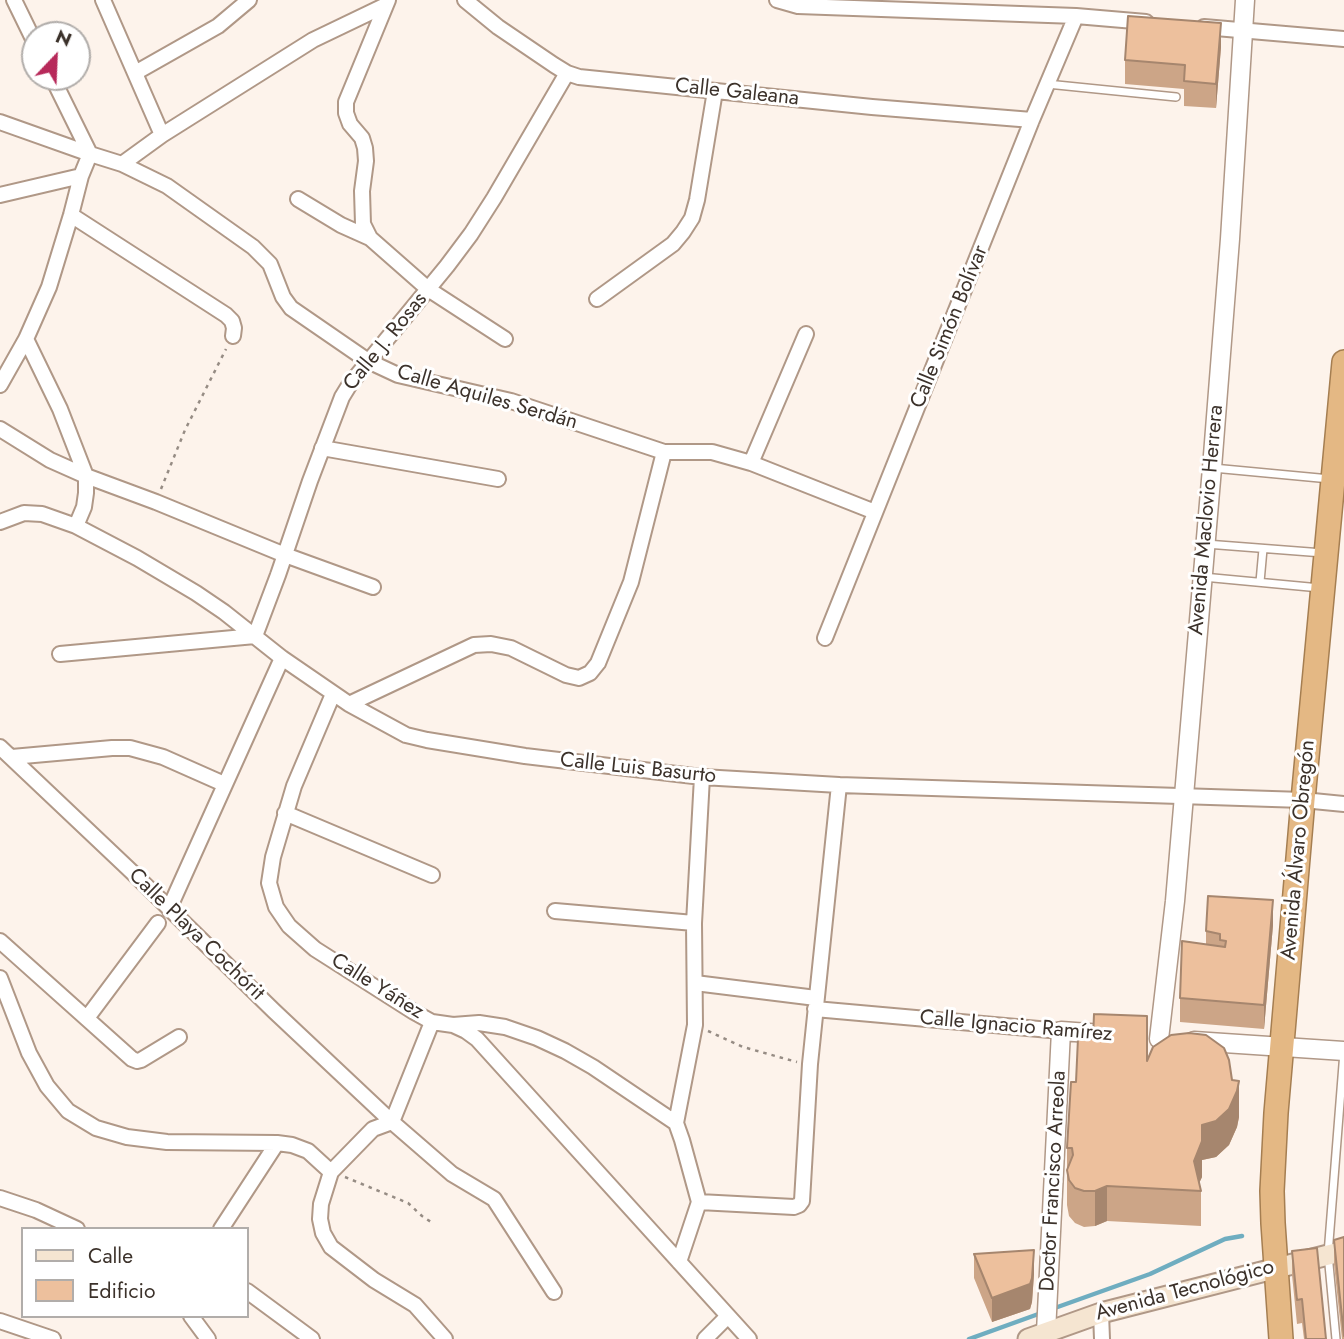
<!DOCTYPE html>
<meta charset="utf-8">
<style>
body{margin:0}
#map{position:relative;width:1344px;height:1339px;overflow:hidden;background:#fdf3eb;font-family:Jost,sans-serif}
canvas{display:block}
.legend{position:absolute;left:21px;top:1227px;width:228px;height:91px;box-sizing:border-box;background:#fff;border:2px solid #b1adaa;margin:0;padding:9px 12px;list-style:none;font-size:21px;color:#3c322b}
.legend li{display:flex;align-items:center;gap:14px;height:35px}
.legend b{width:35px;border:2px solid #b1adaa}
.north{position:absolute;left:21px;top:21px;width:70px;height:70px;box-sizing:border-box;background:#fff;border:2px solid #b1adaa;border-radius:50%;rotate:23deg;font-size:19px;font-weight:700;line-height:28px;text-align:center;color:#3c322b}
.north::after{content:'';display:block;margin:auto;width:24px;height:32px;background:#b7295a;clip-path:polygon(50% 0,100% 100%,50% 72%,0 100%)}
</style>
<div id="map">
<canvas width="1344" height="1339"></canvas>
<ul class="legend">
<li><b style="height:9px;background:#f5e5d1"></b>Calle</li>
<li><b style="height:19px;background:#edc09d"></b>Edificio</li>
</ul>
<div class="north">N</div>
</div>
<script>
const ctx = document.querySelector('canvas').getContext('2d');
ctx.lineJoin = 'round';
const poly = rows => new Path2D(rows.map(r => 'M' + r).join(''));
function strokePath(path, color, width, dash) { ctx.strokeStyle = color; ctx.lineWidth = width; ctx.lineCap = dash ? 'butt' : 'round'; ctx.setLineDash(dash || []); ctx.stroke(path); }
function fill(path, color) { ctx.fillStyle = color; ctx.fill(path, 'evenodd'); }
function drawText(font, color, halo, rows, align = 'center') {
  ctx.font = font + ' Jost,sans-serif'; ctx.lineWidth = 6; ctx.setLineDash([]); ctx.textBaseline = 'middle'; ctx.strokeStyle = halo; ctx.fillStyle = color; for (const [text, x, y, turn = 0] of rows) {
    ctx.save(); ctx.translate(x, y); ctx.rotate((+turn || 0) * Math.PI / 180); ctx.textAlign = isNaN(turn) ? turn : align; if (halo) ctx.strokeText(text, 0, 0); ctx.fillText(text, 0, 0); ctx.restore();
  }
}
strokePath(poly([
 [1052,1309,1150,1274,1225,1239,1242,1236],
 [969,1339,1044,1312]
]), '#6fadc0', 4.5);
const service = poly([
 [1047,84,1176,97],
 [1213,468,1330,479],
 [1206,544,1323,553],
 [1203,577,1320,588],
 [1260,582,1263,549],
 [1336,1339,1328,1254,1344,1052]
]);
const minor = poly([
 [14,0,35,43],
 [103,0,162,135],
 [388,0,346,102,346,113,350,124,362,138,365,148,366,161,362,191,363,224,370,238,428,289,505,339],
 [465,0,498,27,554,65,567,73,579,77,872,107,1032,120],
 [777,0,798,6,1076,16,1146,22],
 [1204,27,1344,39],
 [135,73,218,26,249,0],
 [0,122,90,154,122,164,167,186,253,247,270,264,283,297,291,308,368,361,398,375,511,401,664,452,712,452,751,463,875,512],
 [122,164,162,135,313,40,386,5],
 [0,195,81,176],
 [298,199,341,225,370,238],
 [71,215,226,315,232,321,234,328,233,336],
 [597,299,673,244,683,232,692,218,697,200,715,91],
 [26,339,60,409,86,476,86,493,84,507,76,526],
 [0,385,26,339,49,287,71,215,81,176,90,154,52,77],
 [0,429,50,460,86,476,156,502,285,555,373,587],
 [322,448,498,479],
 [751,463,806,334],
 [0,522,24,513,42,514,76,526,137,558,196,593,224,612,282,658,349,704,406,735,427,740,525,756,702,777,839,785,1303,800,1344,804],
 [825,638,1032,120,1076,16],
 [60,654,255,636,278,575,310,481,342,397,350,384,447,266,471,234,494,198,567,73],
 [333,694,294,786,273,857,269,883,276,907,289,926,315,949,414,1012,432,1022,453,1025,479,1023,505,1027,537,1038,565,1051,593,1067,676,1123,682,1140,699,1202,679,1262],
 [349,704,474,645,491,644,511,648,566,675,579,678,590,673,598,663,631,582,664,452],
 [0,747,133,873,274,1011,392,1122,452,1174,494,1199,554,1292],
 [12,757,112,748,130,748,163,757,224,784],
 [285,813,432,875],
 [169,909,282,658],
 [555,911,694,923],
 [0,941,132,1059,137,1061,141,1060,179,1037],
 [0,978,29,1053,47,1086,68,1111,96,1128,127,1137,167,1142,277,1143,292,1145,308,1151,331,1172],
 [695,983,816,998],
 [815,1009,1061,1031],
 [87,1018,158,923],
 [453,1025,466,1031,477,1039,749,1339],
 [392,1122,373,1129,331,1172,321,1204,320,1219,323,1233,331,1247,374,1280,415,1305,445,1339],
 [392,1122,432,1022],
 [676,1123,695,1025,694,923,702,777],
 [0,1198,36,1210,77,1229],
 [699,1202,794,1207,799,1205,802,1201,810,1064,839,785],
 [221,1229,277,1143],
 [247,1291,312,1339],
 [1101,1313,1102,1339],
 [191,1316,208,1339],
 [0,1321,53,1339],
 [705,1339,728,1316]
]);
const tertiary = poly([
 [1159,1039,1175,901,1212,468,1230,239,1245,0],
 [1194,1041,1344,1051],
 [1046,1332,1061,1031,1117,1035]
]);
const secondary = poly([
 [1028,1339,1101,1313,1344,1251]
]);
const trunk = poly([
 [1281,1339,1273,1223,1272,1191,1276,1113,1303,800,1344,362]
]);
strokePath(service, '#b09887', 10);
strokePath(minor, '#b09887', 18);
strokePath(tertiary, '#b09887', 21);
strokePath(secondary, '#b09887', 23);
strokePath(trunk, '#a57e51', 26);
strokePath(poly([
 [161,489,185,430,226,349],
 [708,1031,743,1047,797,1062],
 [345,1177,408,1203,422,1216,434,1224]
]), '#968c84', 2.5, [3.5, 5]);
strokePath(service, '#fff', 7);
strokePath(minor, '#fff', 14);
strokePath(tertiary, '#fff', 18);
strokePath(secondary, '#f5e5d1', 19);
strokePath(trunk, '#e4b884', 23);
fill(poly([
 [1221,47,1216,108,1184,106,1184,89,1125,84,1125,60],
 [1273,925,1264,1029,1180,1022,1180,998,1206,944,1206,931],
 [1093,1039,1147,1060,1239,1117,1237,1127,1229,1145,1216,1157,1202,1160,1202,1177,1199,1183,1201,1191,1201,1226,1107,1221,1095,1226,1084,1227,1075,1223,1069,1216,1067,1205,1067,1148,1076,1082],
 [1344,1237,1344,1339,1342,1339,1334,1264,1334,1240],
 [1292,1251,1326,1339,1304,1339,1302,1323,1297,1324,1292,1275],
 [974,1254,1034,1274,1032,1302,1030,1309,992,1322,974,1278]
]), '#cca587');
fill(poly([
 [1221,23,1221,47,1216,108,1216,84],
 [1273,900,1273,925,1264,1029,1264,1005],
 [1239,1081,1239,1117,1237,1127,1229,1145,1216,1157,1202,1160,1202,1177,1196,1190,1194,1161,1202,1125],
 [1107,1186,1107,1221,1095,1226,1095,1191],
 [1034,1250,1034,1274,1032,1302,1030,1309,992,1322,992,1298]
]), '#a6866e');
const building = poly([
 [1128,16,1221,23,1216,84,1184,81,1185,65,1125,60,1128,16],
 [1208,896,1273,900,1264,1005,1180,998,1182,941,1225,947,1226,941,1220,940,1220,934,1206,931,1208,896],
 [1094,1014,1147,1016,1147,1061,1153,1047,1171,1035,1189,1033,1206,1035,1224,1048,1229,1060,1232,1080,1239,1081,1237,1091,1229,1109,1216,1121,1202,1125,1202,1141,1194,1161,1201,1191,1107,1186,1095,1191,1084,1191,1075,1188,1069,1180,1067,1170,1073,1155,1072,1148,1067,1148,1071,1082,1076,1082,1078,1038,1093,1039,1094,1014],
 [1344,1237,1344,1336,1334,1240,1344,1237],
 [1317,1248,1326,1339,1306,1339,1302,1299,1297,1300,1292,1251,1317,1248],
 [1034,1250,1032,1278,1030,1284,992,1298,974,1254,1034,1250]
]);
fill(building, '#edc09d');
strokePath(building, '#a6866e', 2);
drawText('21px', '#3c322b', '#fff', [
 ["Calle Galeana",737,93,6],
 ["Calle Simón Bolívar",950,327,-68],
 ["Calle J. Rosas",386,342,-51],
 ["Calle Aquiles Serdán",487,398,16],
 ["Avenida Maclovio Herrera",1207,520,-85],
 ["Calle Luis Basurto",638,769,6],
 ["Avenida Álvaro Obregón",1299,850,-85],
 ["Calle Playa Cochórit",196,935,44],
 ["Calle Yáñez",377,987,32],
 ["Calle Ignacio Ramírez",1016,1027,5],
 ["Doctor Francisco Arreola",1054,1181,-87],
 ["Avenida Tecnológico",1185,1291,-15]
]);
</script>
